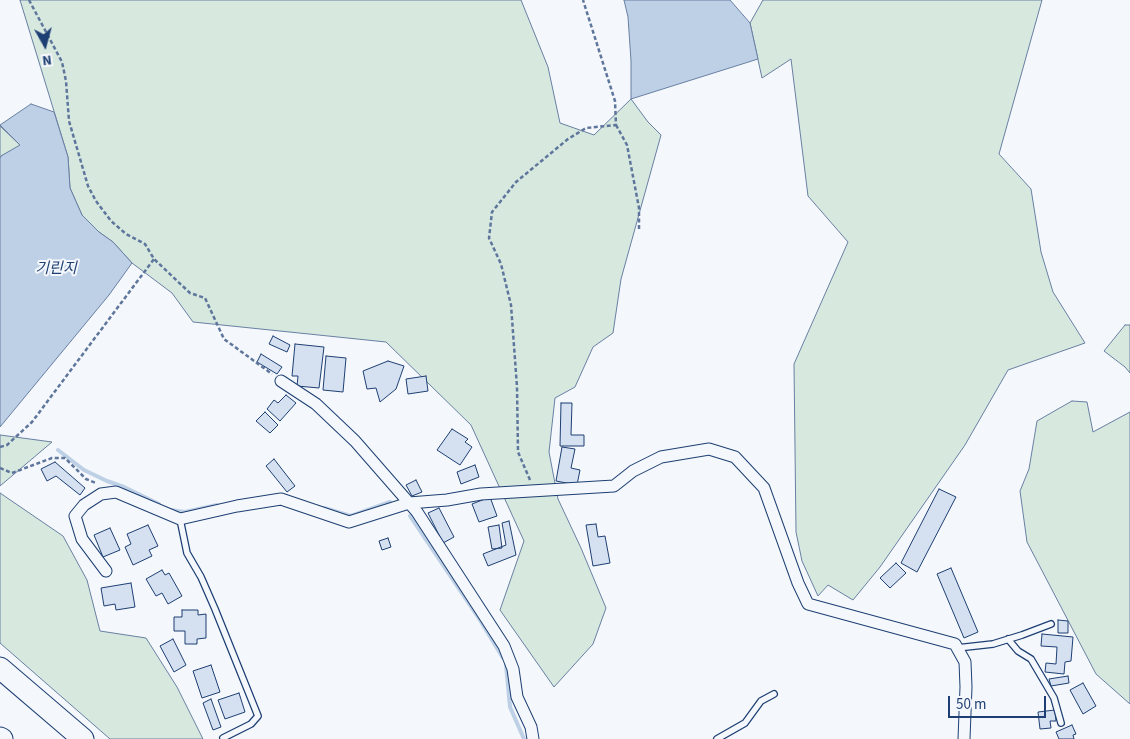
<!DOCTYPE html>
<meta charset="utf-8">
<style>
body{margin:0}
#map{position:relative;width:1130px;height:739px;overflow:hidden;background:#f4f7fb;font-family:"Source Sans 3",sans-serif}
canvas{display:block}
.north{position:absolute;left:20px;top:20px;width:50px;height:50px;-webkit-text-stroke:4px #f4f7fb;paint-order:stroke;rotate:173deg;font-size:14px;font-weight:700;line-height:20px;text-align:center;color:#1d3f73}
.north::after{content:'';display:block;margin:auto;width:18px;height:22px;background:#1d3f73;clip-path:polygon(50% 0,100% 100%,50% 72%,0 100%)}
.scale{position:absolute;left:948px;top:696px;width:98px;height:22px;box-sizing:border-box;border:2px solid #1d3f73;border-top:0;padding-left:6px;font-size:15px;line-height:18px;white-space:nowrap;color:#1d3f73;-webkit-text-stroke:4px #f4f7fb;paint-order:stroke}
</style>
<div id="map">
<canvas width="1130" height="739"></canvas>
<div class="north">N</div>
<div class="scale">50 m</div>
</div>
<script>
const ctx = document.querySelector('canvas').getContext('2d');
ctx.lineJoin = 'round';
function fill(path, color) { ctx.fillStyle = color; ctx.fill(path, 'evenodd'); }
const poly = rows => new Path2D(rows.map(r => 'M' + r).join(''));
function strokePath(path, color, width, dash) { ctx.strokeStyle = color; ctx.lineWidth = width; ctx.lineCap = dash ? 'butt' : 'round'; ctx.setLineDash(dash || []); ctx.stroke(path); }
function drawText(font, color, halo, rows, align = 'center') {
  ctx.font = font + ' "Source Sans 3","Noto Sans KR",sans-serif'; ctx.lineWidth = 4; ctx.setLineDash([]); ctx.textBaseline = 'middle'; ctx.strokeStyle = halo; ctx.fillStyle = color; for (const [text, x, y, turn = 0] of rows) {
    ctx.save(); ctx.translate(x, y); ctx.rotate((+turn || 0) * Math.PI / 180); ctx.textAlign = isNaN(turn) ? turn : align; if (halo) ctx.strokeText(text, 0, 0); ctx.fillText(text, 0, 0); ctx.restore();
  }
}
const green = poly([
 [20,0,521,0,548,67,560,123,594,135,631,99,648,122,661,135,621,279,613,333,593,347,575,387,555,398,549,452,558,499,581,548,606,608,593,644,554,687,500,610,524,541,471,425,386,342,193,322,172,293,132,263,113,242,99,232,82,215,70,188,68,157,20,0],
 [763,0,1042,0,999,154,1031,189,1041,252,1053,292,1085,343,1008,370,965,445,880,567,853,600,828,585,818,596,802,561,796,532,794,364,848,242,808,196,791,59,762,78,750,23,763,0],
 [0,126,21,146,1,156,0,158,0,126],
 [1125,325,1130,325,1130,373,1125,367,1104,351,1125,325],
 [1072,401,1087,402,1093,432,1130,412,1130,704,1096,674,1027,542,1020,491,1029,469,1037,421,1072,401],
 [0,435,52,442,0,486,0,435],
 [0,493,63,536,87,580,100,631,146,638,177,687,203,739,110,739,0,643,0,493]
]);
fill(green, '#d7e8df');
strokePath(green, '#687fa3', 1);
const water = poly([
 [624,0,730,0,750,23,758,59,631,99,631,61,628,17,624,0],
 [31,104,54,112,68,157,70,188,82,215,99,232,113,242,132,263,109,295,0,427,0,158,1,156,20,145,0,125,31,104]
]);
fill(water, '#bed0e5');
strokePath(water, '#687fa3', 1);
strokePath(poly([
 [58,450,84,470,107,481,124,487,159,504],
 [324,508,351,516,390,502],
 [170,510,185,512,217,505],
 [410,516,480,620,503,658],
 [506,665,510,707,524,739]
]), '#bed0e5', 4);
const building = poly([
 [273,336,290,345,287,352,269,344,273,336],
 [295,344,324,347,319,388,297,386,298,376,292,376,295,344],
 [261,354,282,367,277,374,257,362,261,354],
 [326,356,346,358,343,392,323,390,326,356],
 [388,361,404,366,396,389,380,402,376,388,367,389,363,371,388,361],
 [426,376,428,391,408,394,406,379,426,376],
 [286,395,296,403,280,421,267,409,274,400,278,403,286,395],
 [561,403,572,403,571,435,584,435,584,446,560,446,561,403],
 [265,412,278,425,270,433,256,421,265,412],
 [452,429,468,439,465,442,472,447,460,465,437,450,452,429],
 [562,447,575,449,571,468,580,470,577,485,556,481,562,447],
 [274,459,295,486,287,492,266,466,274,459],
 [55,462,85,488,80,495,56,476,47,481,41,469,55,462],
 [475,465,479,477,461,484,457,472,475,465],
 [416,480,422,492,412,496,406,485,416,480],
 [939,489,956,497,917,572,901,563,939,489],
 [490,497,497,516,479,522,472,504,490,497],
 [439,508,454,537,443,543,428,513,439,508],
 [509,521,516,555,488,566,483,554,506,545,502,523,509,521],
 [596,524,598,537,605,536,610,563,593,566,586,525,596,524],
 [148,525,158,546,149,550,152,556,133,565,125,547,131,544,127,534,148,525],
 [499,525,502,548,492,549,488,527,499,525],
 [110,528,120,550,103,557,94,535,110,528],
 [388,538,391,547,382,550,379,541,388,538],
 [896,563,906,573,890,588,880,578,896,563],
 [951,568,978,632,964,638,937,574,951,568],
 [162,570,165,575,169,573,182,596,168,604,162,593,156,596,146,579,162,570],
 [131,583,135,607,116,610,115,604,104,606,101,588,131,583],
 [182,610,198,610,198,615,206,614,206,638,197,639,197,644,185,644,185,631,174,631,174,617,182,617,182,610],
 [1058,620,1068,621,1068,633,1058,633,1058,620],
 [1042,634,1073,637,1071,661,1065,662,1064,674,1045,672,1046,663,1056,664,1057,647,1041,646,1042,634],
 [173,639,186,665,174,672,160,646,173,639],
 [211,665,220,692,202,698,193,671,211,665],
 [1068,676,1069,683,1051,686,1049,679,1068,676],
 [1083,683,1096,706,1083,714,1070,690,1083,683],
 [239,693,245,712,225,719,218,700,239,693],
 [211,699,221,727,213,730,203,703,211,699],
 [1055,710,1056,721,1050,721,1051,728,1040,729,1038,712,1055,710],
 [1072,725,1076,734,1073,735,1074,739,1059,739,1056,732,1072,725]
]);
fill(building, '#d5e0f0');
strokePath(building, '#1d3f73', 1);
const lane = poly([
 [180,519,187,553,201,577,215,609,258,716,251,724,223,738],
 [1008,639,1018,651,1031,659,1054,698,1061,723],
 [957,648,993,644,1022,635,1051,624],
 [717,739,745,723,761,701,774,694]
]);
const street = poly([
 [281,381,316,404,355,441,417,512,504,646,513,669,517,697,531,727,533,739],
 [106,571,82,539,75,516,84,505,101,494,116,492,180,519,237,506,281,499,349,522,409,503,447,500,481,494,614,486,633,471,661,457,709,449,735,457,764,488,798,583,808,604,955,644,965,662,966,687,964,739]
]);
const highway = poly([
 [0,668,83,739],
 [0,738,2,739]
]);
strokePath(lane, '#1d3f73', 8);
strokePath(street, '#1d3f73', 13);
strokePath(highway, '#1d3f73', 23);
strokePath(poly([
 [29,0,62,62,66,81,69,121,88,186,96,201,111,221,126,234,145,244,154,259,190,293,205,298,224,339,272,374],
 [616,125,627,145,639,208,639,229],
 [0,447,7,445,32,422,154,259],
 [0,468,12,473,52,458,65,458,86,479,96,483],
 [530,480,518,452,517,387,511,305,501,264,489,238,492,212,516,182,568,139,586,128,616,125,615,101,583,0]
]), '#5e769c', 2.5, [4, 2.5]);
strokePath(lane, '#f4f7fb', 5.5);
strokePath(street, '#f4f7fb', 11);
strokePath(highway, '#f4f7fb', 21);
drawText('italic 15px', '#1d3f73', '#f4f7fb', [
 ["기린지",56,270]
]);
</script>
